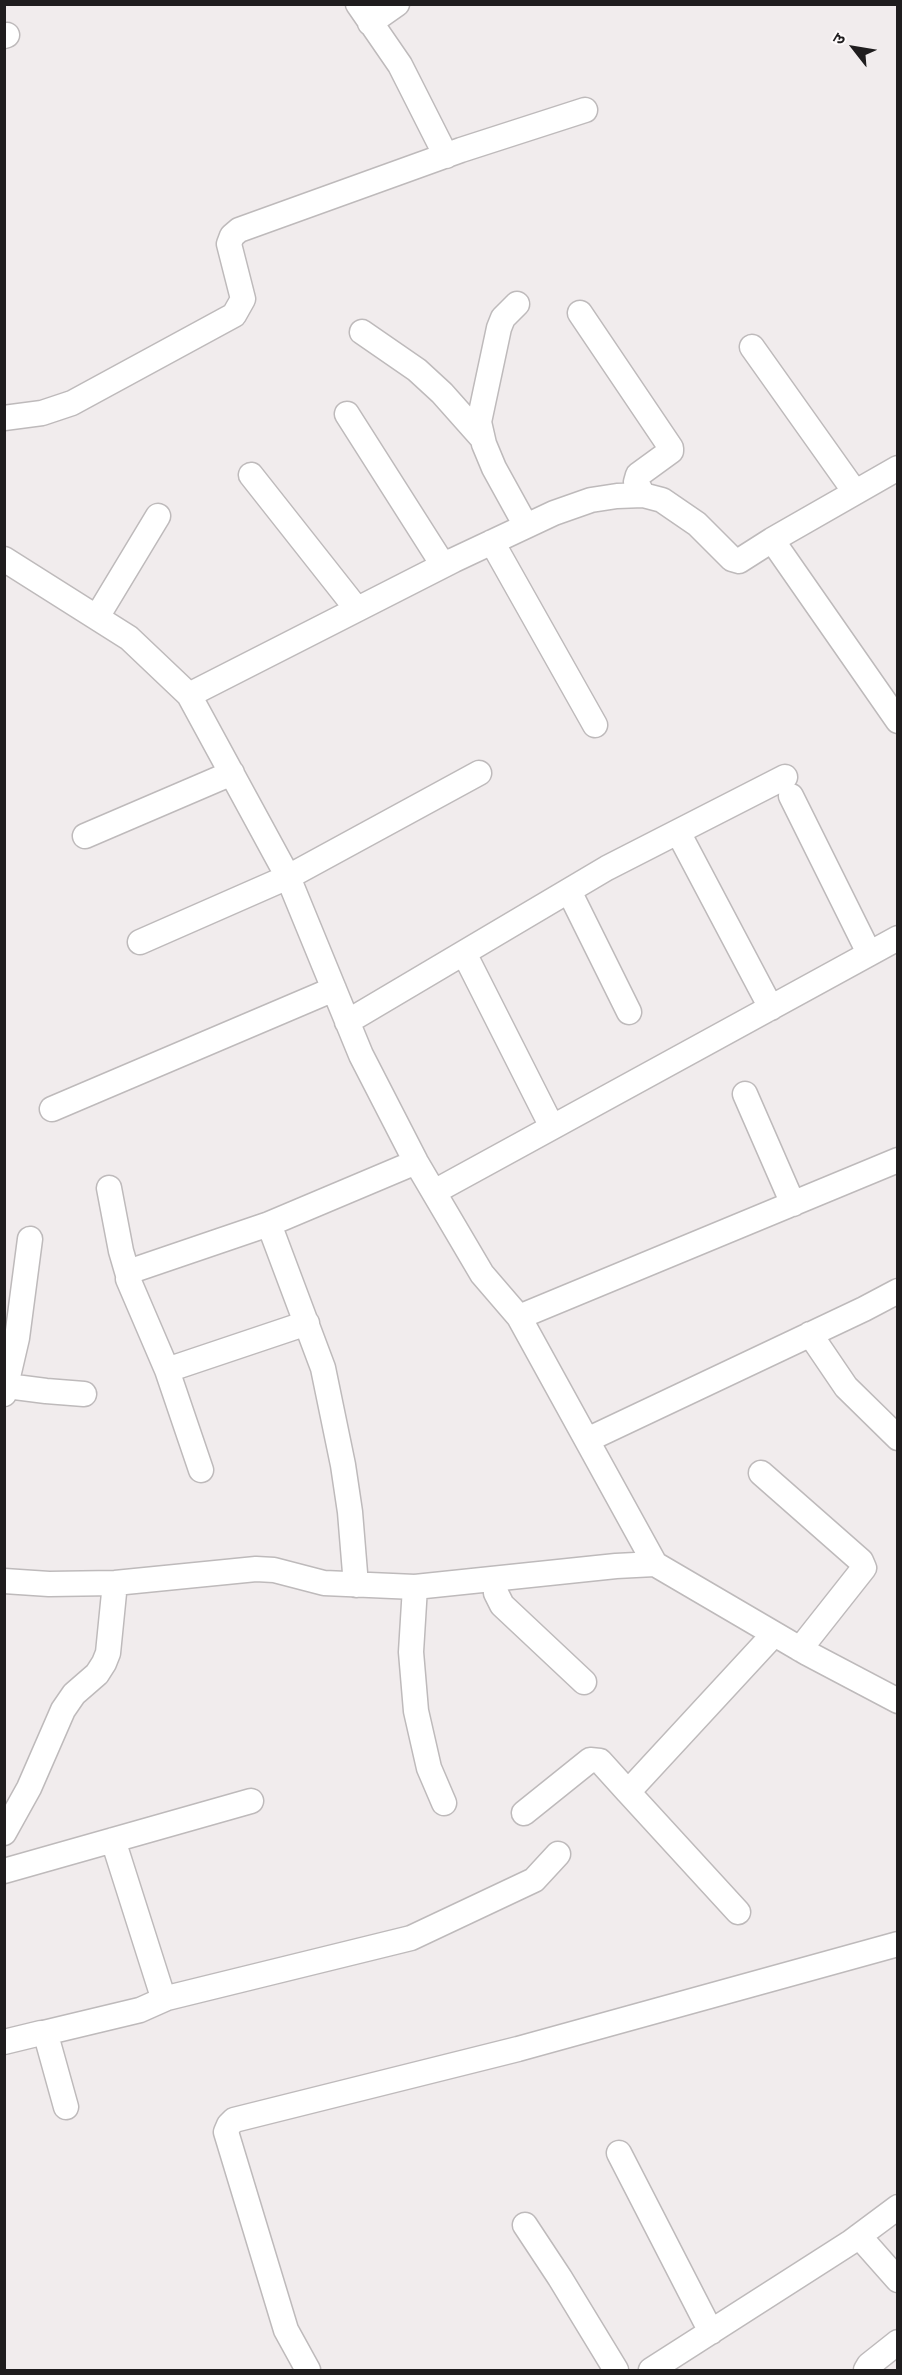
<!DOCTYPE html>
<meta charset="utf-8">
<style>
body{margin:0}
#map{position:relative;width:902px;height:2375px;overflow:hidden;background:#f1eced;font-family:Manrope,"Noto Sans Devanagari",sans-serif}
canvas{display:block}
.frame{position:absolute;inset:0;border:6px solid #1f1d1e;pointer-events:none}
.north{position:absolute;left:824px;top:18px;width:60px;height:60px;-webkit-text-stroke:4px #fefafb;paint-order:stroke;rotate:301deg;font-size:16px;font-weight:700;line-height:24px;text-align:center;color:#1f1d1e}
.north::after{content:'';display:block;margin:auto;width:21px;height:27px;background:#1f1d1e;clip-path:polygon(50% 0,100% 100%,50% 72%,0 100%)}
</style>
<div id="map">
<canvas width="902" height="2375"></canvas>
<div class="frame"></div>
<div class="north">उ</div>
</div>
<script>
const ctx = document.querySelector('canvas').getContext('2d');
ctx.lineJoin = 'round';
const poly = rows => new Path2D(rows.map(r => 'M' + r).join(''));
function strokePath(path, color, width, dash) { ctx.strokeStyle = color; ctx.lineWidth = width; ctx.lineCap = dash ? 'butt' : 'round'; ctx.setLineDash(dash || []); ctx.stroke(path); }
const minor = poly([
 [358,4,400,65,446,156],
 [370,23,397,4],
 [4,36,7,35],
 [517,304,503,318,499,328,479,422,484,444,494,468,526,526],
 [580,313,671,448,671,451,638,475,636,482,643,495],
 [362,332,417,370,442,393,482,438],
 [752,347,855,492],
 [347,414,443,565],
 [4,418,42,413,72,403,234,315,243,299,229,244,232,236,239,230,461,150,585,110],
 [251,475,356,608],
 [772,540,898,721],
 [492,542,595,725],
 [4,559,129,638,189,695,288,877,361,1055,416,1162,482,1274,519,1317,655,1564,807,1653,898,1701],
 [97,617,158,516],
 [189,695,454,560,554,513,591,500,617,496,643,495,662,500,697,524,732,559,739,561,772,540,898,468],
 [791,796,869,953],
 [678,832,771,1008],
 [85,836,232,773],
 [569,891,629,1012],
 [140,942,288,877,479,773],
 [464,953,552,1127],
 [347,1022,607,868,785,777],
 [745,1094,793,1204],
 [52,1109,334,989],
 [109,1188,121,1251,128,1275],
 [434,1192,898,938],
 [269,1224,323,1368,343,1465,350,1512,356,1585],
 [519,1317,898,1160],
 [810,1334,846,1387,898,1438],
 [167,1370,307,1323],
 [7,1386,46,1391,84,1394],
 [4,1394,17,1338,30,1239],
 [587,1440,864,1309,898,1291],
 [201,1470,167,1370,128,1279,131,1271,269,1224,416,1162],
 [761,1473,861,1561,864,1568,800,1649],
 [495,1579,496,1593,502,1605,584,1682],
 [4,1581,49,1584,115,1583,256,1569,274,1570,324,1583,415,1587,616,1566,655,1564],
 [415,1587,411,1652,416,1711,429,1768,444,1803],
 [628,1792,738,1912],
 [524,1813,590,1760,600,1761,628,1792,774,1634],
 [4,1833,29,1788,63,1710,74,1694,97,1674,104,1663,108,1653,115,1583],
 [113,1840,162,1994,167,1998,411,1938,534,1880,558,1854],
 [4,1871,251,1801],
 [44,2033,140,2010,167,1998],
 [4,2042,41,2033,46,2035,66,2107],
 [619,2153,711,2332],
 [525,2225,560,2278,616,2370],
 [859,2236,898,2280],
 [308,2370,286,2330,226,2132,229,2125,234,2120,518,2049,898,1944],
 [651,2370,851,2242,898,2207],
 [866,2370,869,2365,898,2342]
]);
strokePath(minor, '#bebabb', 27);
strokePath(minor, '#fff', 24);
</script>
